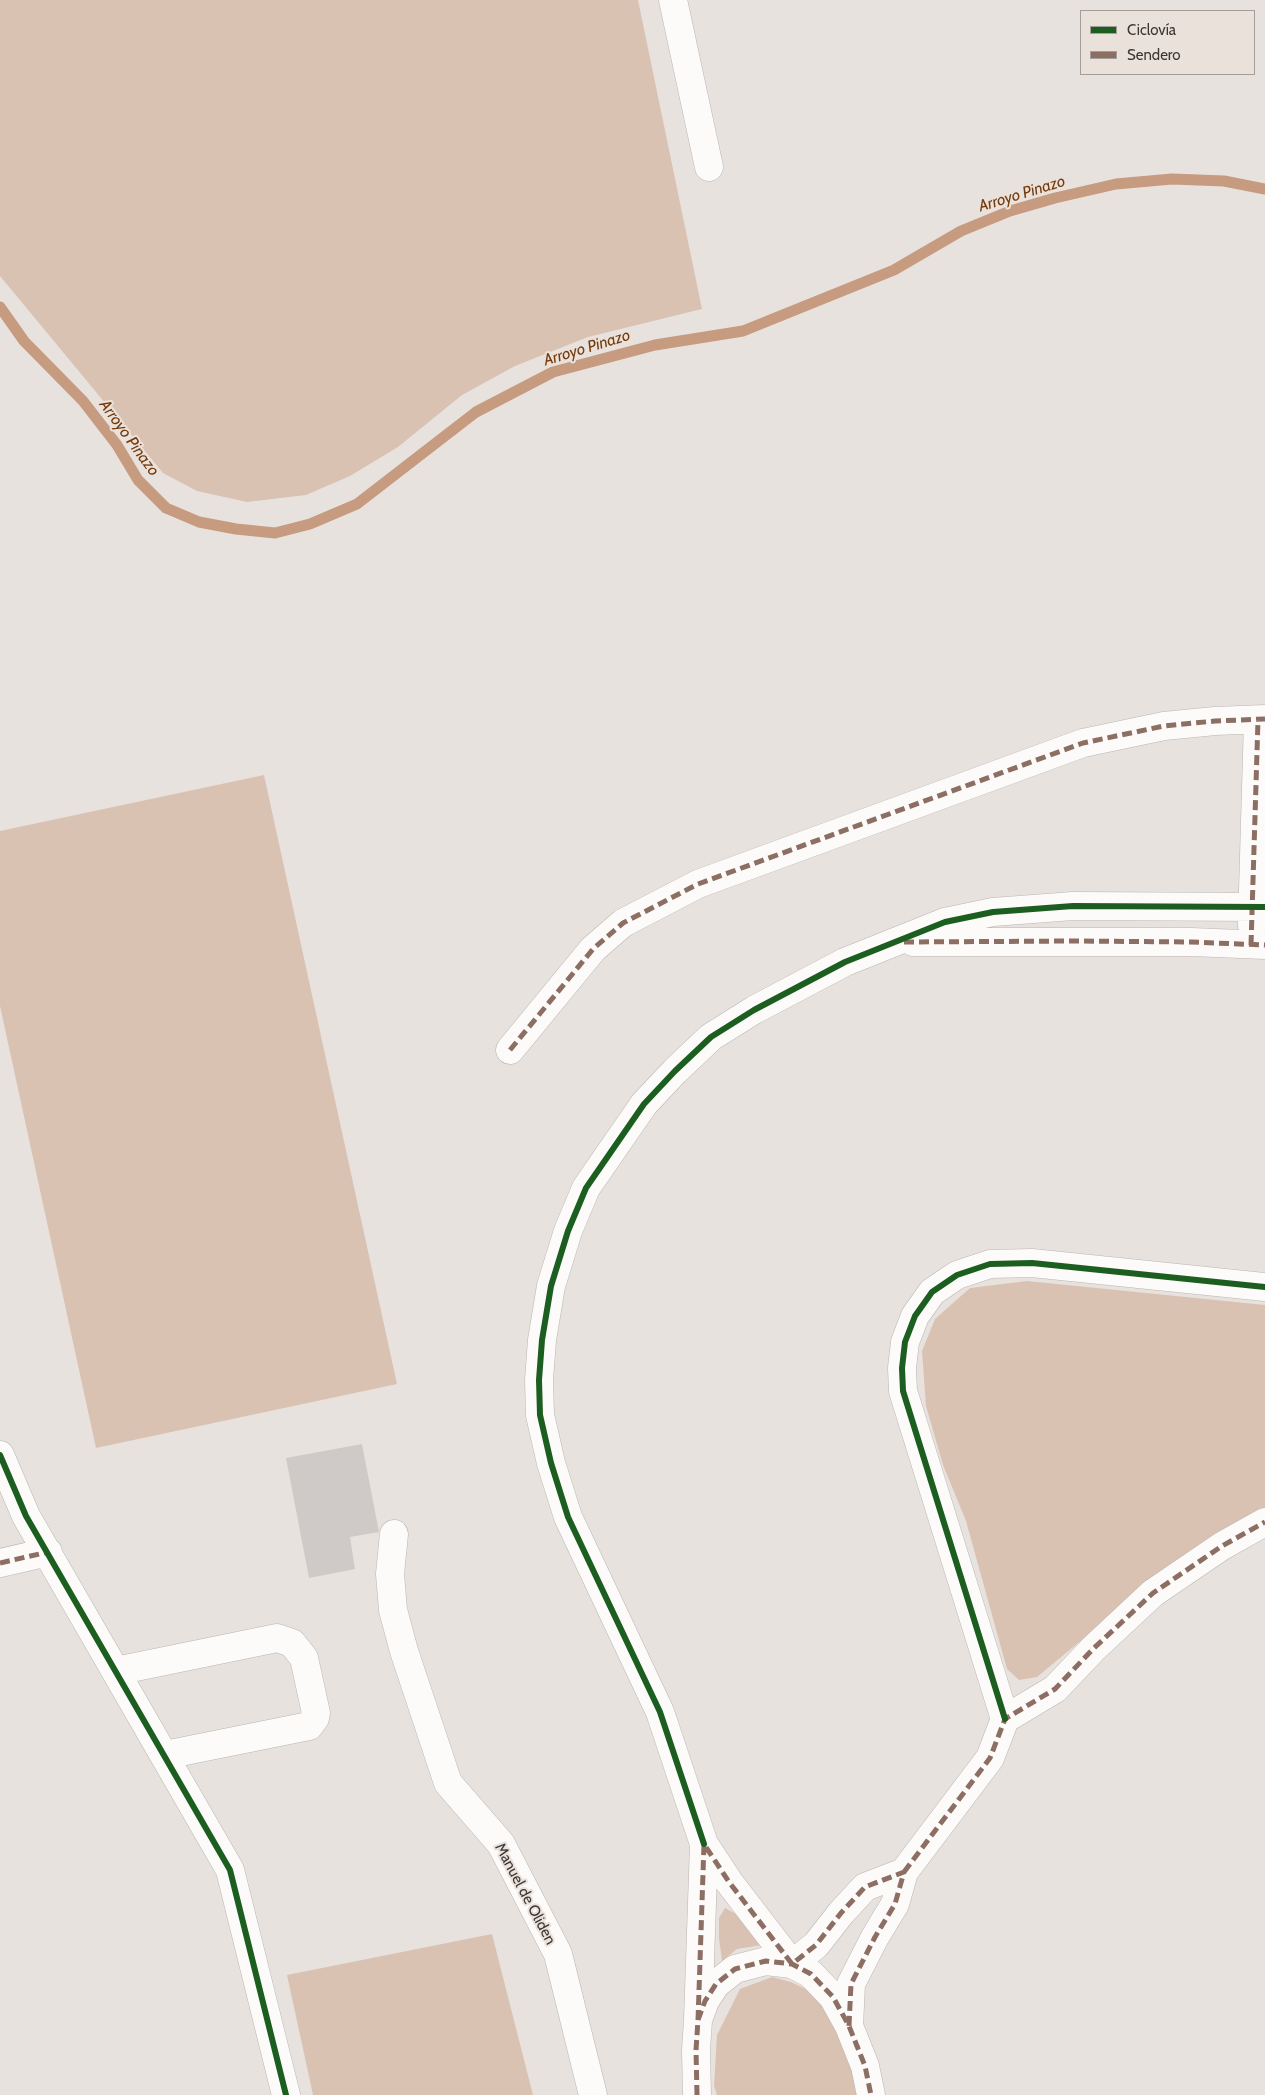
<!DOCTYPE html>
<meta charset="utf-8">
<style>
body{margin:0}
#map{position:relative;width:1265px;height:2095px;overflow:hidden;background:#e8e2de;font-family:Cabin,sans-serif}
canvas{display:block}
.legend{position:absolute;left:1080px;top:10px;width:175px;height:65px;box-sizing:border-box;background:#ebe1db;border:1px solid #a49d98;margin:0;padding:6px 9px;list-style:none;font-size:15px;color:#3a3634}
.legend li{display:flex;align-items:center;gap:10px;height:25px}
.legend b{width:25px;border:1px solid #a49d98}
</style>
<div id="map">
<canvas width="1265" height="2095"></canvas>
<ul class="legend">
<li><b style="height:6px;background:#1b5e20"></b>Ciclovía</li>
<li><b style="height:6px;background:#8d6e63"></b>Sendero</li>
</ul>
</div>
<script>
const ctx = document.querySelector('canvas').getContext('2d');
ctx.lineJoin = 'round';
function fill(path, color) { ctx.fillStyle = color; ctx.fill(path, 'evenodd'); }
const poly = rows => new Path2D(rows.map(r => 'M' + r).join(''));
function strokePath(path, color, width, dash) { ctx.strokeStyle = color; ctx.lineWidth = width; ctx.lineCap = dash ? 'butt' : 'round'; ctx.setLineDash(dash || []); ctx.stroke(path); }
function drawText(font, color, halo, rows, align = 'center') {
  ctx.font = font + ' Cabin,sans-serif'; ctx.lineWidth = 4; ctx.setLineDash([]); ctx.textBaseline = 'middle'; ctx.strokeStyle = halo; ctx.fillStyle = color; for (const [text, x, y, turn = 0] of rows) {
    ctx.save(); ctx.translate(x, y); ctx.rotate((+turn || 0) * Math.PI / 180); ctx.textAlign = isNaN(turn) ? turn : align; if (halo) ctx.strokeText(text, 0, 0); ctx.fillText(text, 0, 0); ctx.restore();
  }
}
fill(poly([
 [0,0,638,0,702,309,588,337,515,366,462,395,398,447,350,476,306,495,247,502,197,491,163,473,0,276],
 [264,775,397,1384,96,1448,0,1006,0,831],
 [1027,1281,1265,1305,1265,1509,1101,1624,1037,1677,1019,1680,1007,1669,966,1521,943,1465,926,1406,922,1351,935,1319,970,1288],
 [725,1908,738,1915,762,1945,737,1949,722,1961,719,1938,719,1918],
 [492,1934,533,2095,313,2095,287,1975],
 [772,1977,791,1982,816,1994,836,2026,849,2056,857,2095,717,2095,714,2086,717,2035,740,1989]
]), '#dac2b3');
strokePath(poly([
 [0,307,24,341,83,401,117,445,138,480,166,508,199,522,236,529,275,533,310,524,357,504,476,412,553,372,655,345,743,331,894,270,961,231,1010,211,1055,198,1116,184,1172,179,1224,181,1265,189]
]), '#c69b7f', 11);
fill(poly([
 [362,1444,379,1532,350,1537,355,1569,309,1578,286,1458]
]), '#cfcac7');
const minor = poly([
 [673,0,709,167],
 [1252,925,1258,720],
 [913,942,1191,942,1265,945],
 [510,1050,593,949,623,923,698,884,1083,743,1164,726,1215,721,1265,719],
 [0,1455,26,1516,230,1870,286,2095],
 [394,1534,390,1574,393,1610,404,1651,448,1783,501,1844,558,1954,593,2095],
 [0,1563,48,1552],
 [116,1671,277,1638,292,1643,304,1658,316,1713,315,1718,309,1726,165,1755],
 [1005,1719,903,1391,902,1368,905,1342,915,1316,932,1292,957,1275,990,1264,1032,1263,1265,1287],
 [704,1844,660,1712,568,1517,551,1463,540,1415,539,1380,542,1340,551,1286,568,1231,586,1188,644,1104,675,1071,711,1037,754,1010,845,962,945,922,993,912,1073,906,1265,907],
 [904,1872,990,1758,1005,1719,1055,1689,1093,1649,1153,1593,1222,1546,1265,1522],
 [698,2020,704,1844,729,1882,792,1964,816,1945,841,1913,865,1887,904,1872,895,1904,875,1937,851,1984,849,2026],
 [697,2095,696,2050,698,2020,705,2001,716,1984,735,1969,766,1961,792,1964,811,1974,833,1997,849,2026,865,2066,871,2095]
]);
strokePath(minor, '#b9b5b2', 29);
strokePath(minor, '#fcfbfa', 28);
strokePath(poly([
 [904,942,1074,941,1191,942,1265,945],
 [1251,945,1258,720],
 [510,1050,593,949,623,923,698,884,1083,743,1164,726,1215,721,1265,719],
 [0,1563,48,1552],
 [904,1872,990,1758,1005,1719,1055,1689,1093,1649,1153,1593,1222,1546,1265,1522],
 [698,2020,704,1844,729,1882,792,1964,816,1945,841,1913,865,1887,904,1872,895,1904,875,1937,851,1984,849,2026],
 [697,2095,696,2050,698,2020,705,2001,716,1984,735,1969,766,1961,792,1964,811,1974,833,1997,849,2026,865,2066,871,2095]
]), '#8d6e63', 5, [10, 5]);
strokePath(poly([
 [0,1455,26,1516,230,1870,286,2095],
 [1005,1719,903,1391,902,1368,905,1342,915,1316,932,1292,957,1275,990,1264,1032,1263,1265,1287],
 [704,1844,660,1712,568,1517,551,1463,540,1415,539,1380,542,1340,551,1286,568,1231,586,1188,644,1104,675,1071,711,1037,754,1010,845,962,945,922,993,912,1073,906,1265,907]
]), '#1b5e20', 6);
drawText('15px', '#3a3634', '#ebe1db', [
 ["Manuel de Oliden",525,1894,62]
]);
drawText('italic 16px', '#743b0c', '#ebe1db', [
 ["Arroyo Pinazo",1022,194,-17],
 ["Arroyo Pinazo",587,348,-17],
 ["Arroyo Pinazo",129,438,54]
]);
</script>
